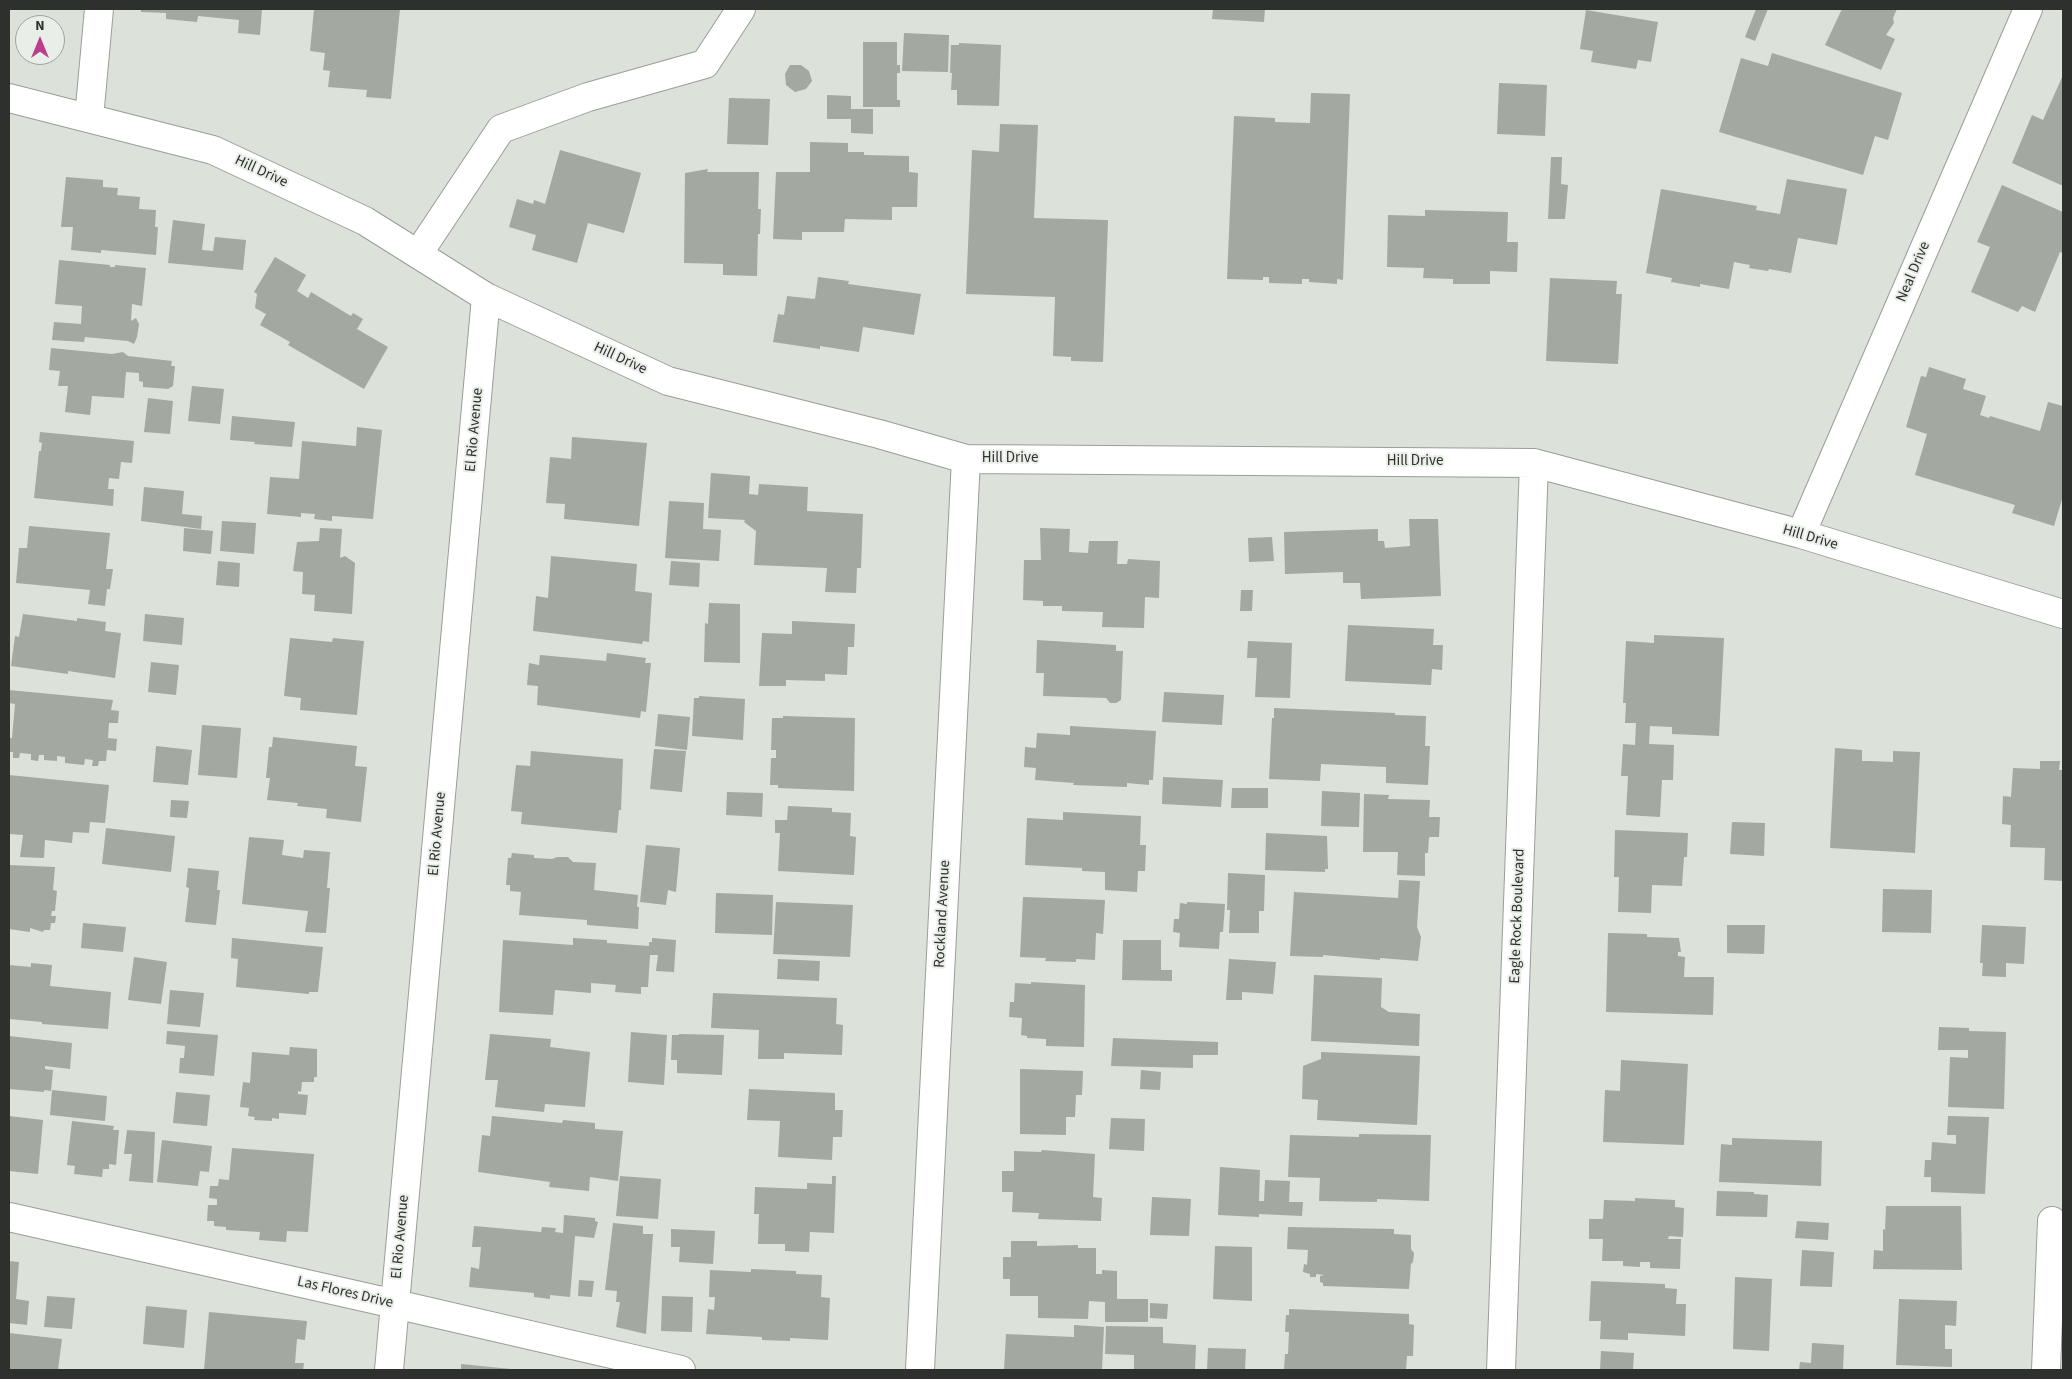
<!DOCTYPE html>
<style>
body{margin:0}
#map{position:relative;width:2072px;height:1379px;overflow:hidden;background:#dce1da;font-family:"Source Sans 3",sans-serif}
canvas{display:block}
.frame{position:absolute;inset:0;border:10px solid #2e302d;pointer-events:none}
.north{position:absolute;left:15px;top:15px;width:50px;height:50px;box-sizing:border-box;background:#e9eee8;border:1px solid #9ea29d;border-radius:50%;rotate:0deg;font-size:14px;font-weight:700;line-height:20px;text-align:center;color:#2e302d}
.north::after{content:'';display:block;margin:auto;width:18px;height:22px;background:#bc3d89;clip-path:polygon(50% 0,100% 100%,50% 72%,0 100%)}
</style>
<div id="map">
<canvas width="2072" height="1379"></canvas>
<div class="frame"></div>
<div class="north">N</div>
</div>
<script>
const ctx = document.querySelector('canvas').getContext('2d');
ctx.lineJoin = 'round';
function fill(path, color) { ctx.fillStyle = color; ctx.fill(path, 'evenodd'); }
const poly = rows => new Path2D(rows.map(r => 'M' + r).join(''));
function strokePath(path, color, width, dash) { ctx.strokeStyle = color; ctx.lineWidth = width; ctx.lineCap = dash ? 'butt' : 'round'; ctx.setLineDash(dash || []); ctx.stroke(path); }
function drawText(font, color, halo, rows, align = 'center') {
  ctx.font = font + ' "Source Sans 3",sans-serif'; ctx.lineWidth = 4; ctx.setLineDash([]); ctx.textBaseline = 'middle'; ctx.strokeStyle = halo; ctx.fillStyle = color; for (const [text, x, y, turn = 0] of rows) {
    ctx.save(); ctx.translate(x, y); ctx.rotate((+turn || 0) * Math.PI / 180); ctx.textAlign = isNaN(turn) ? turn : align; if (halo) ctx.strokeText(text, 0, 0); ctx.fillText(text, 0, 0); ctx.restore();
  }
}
fill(poly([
 [141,9,262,9,260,35,238,33,239,20,198,16,197,22,166,19,166,13,141,12],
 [314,9,400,9,391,99,366,97,367,90,328,87,330,71,323,70,325,53,310,51],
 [1213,9,1265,9,1264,22,1212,19],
 [1756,9,1768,9,1755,41,1745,37],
 [1842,9,1897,9,1893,18,1894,23,1886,35,1895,39,1881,70,1825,45],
 [1586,10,1658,22,1651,62,1638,60,1636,69,1591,62,1593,51,1580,49],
 [904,33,949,35,948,72,902,71],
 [863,42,897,42,897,65,900,65,900,73,897,73,897,100,900,100,900,107,863,107],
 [959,43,1001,45,999,106,957,105,957,90,951,90,952,73,950,73,951,45,959,45],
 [1772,53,1902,93,1888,140,1875,136,1863,175,1719,132,1741,58,1768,66],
 [790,65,801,65,809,71,812,81,806,89,795,92,786,85,785,74],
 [2063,75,2063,186,2012,163,2032,115,2043,120],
 [1499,83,1547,85,1545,136,1497,134],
 [1311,93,1350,94,1343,280,1337,279,1337,284,1309,282,1309,279,1302,279,1302,284,1269,283,1269,277,1263,277,1263,280,1227,279,1234,116,1275,118,1275,122,1310,123],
 [827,95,851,96,851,109,873,109,873,134,851,133,851,119,827,119],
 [729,98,770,99,768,145,727,144],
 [1000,124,1038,125,1034,218,1108,220,1103,362,1071,361,1071,357,1053,356,1055,297,966,294,972,150,999,152],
 [810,142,848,143,848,152,864,152,864,155,909,156,909,172,918,173,917,207,892,207,892,220,845,219,844,232,802,232,802,240,773,239,776,172,810,172],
 [560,150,641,173,624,233,588,223,577,263,532,250,536,235,509,227,517,199,533,204,534,200,545,204],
 [1551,157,1562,157,1561,184,1568,185,1565,219,1548,219],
 [708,169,707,172,759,172,758,209,761,209,760,234,758,234,757,276,723,275,723,264,684,263,685,173],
 [66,177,103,180,103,187,118,188,117,195,140,197,139,209,156,210,155,227,158,227,156,255,101,250,101,253,71,250,73,227,61,227],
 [1787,179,1847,189,1837,245,1798,238,1791,273,1769,269,1768,271,1749,268,1750,265,1734,262,1729,289,1700,284,1700,287,1671,282,1672,278,1646,273,1661,189,1757,206,1756,210,1780,214],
 [2002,185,2063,212,2063,253,2060,252,2035,312,2022,306,2018,312,1971,292,1990,247,1977,242],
 [1425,210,1508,212,1507,242,1518,242,1517,272,1490,271,1490,284,1453,284,1453,279,1423,278,1424,268,1387,267,1388,215,1425,216],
 [173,220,205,224,202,250,213,251,215,237,246,240,243,270,168,263],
 [275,257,306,275,297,291,308,298,311,292,351,316,353,313,363,319,357,329,388,347,364,389,288,345,290,342,260,325,266,314,255,308,257,294,254,292],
 [59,260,110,265,110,267,115,267,115,265,146,268,142,306,132,304,131,321,136,318,139,324,137,337,134,344,128,341,85,337,84,342,52,340,54,322,81,324,82,306,55,304],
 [818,277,849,281,848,284,921,294,914,335,863,327,859,352,820,346,820,349,773,342,778,314,784,315,787,296,815,299],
 [1550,278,1617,281,1616,294,1622,294,1618,364,1546,361],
 [51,348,112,354,123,352,128,356,172,361,171,366,175,366,173,386,168,389,143,387,143,382,139,381,139,373,126,372,124,398,92,396,90,415,65,412,68,386,58,386,60,371,49,370],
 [1929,367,1966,379,1963,389,1986,396,1980,415,1989,418,1990,416,2040,431,2048,402,2063,406,2063,496,2054,526,2012,513,2015,505,1915,475,1927,434,1906,427,1921,376,1926,377],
 [192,386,224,389,220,424,188,421],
 [148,398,173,401,170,434,144,432],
 [232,416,295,422,292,447,254,444,255,442,230,440],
 [357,427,382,430,373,519,332,516,332,521,314,519,315,514,301,513,301,517,267,514,270,477,299,479,302,441,356,446],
 [40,432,134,441,132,463,121,462,119,479,109,478,108,489,114,489,113,506,34,498,39,451,41,451,42,443,39,442],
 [572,437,647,443,639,526,564,519,565,504,546,503,550,457,571,459],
 [711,473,750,476,749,494,758,495,759,484,808,487,807,511,863,514,861,568,857,568,856,593,825,592,827,568,754,565,756,531,744,522,745,520,708,518],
 [144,487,184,491,182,514,202,516,201,529,141,521],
 [669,501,704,503,703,529,721,530,719,561,665,558],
 [1409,519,1438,519,1441,596,1361,599,1360,583,1343,583,1343,572,1285,574,1284,532,1378,529,1378,541,1384,541,1385,548,1410,546],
 [222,521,256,523,254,554,220,551],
 [29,526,110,533,106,569,113,569,110,589,107,589,105,606,88,604,90,590,16,583,19,548,27,548],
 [184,528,213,531,211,554,183,551],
 [320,528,342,529,340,558,345,556,355,563,352,614,314,611,315,595,302,594,303,572,293,571,297,542,319,541],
 [1040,528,1070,529,1069,552,1088,553,1089,541,1118,541,1117,564,1127,564,1128,559,1160,561,1159,598,1145,597,1144,628,1102,627,1103,612,1062,611,1062,606,1043,606,1043,601,1023,600,1024,560,1041,560],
 [1272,537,1274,561,1249,562,1248,538],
 [551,556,637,564,635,591,652,593,649,642,643,641,642,644,533,631,536,596,548,598],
 [218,561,240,563,239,587,216,585],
 [671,561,700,563,699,587,669,585],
 [1241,590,1253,590,1252,611,1240,611],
 [709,603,740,604,740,663,704,662,705,623,708,624],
 [23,614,77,621,77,618,106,622,105,631,121,633,115,678,68,671,68,674,11,666,15,636,19,637],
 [145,614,184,618,182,645,143,641],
 [792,621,855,624,854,647,848,647,847,675,825,674,825,681,786,680,786,686,759,686,762,633,792,634],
 [1348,625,1434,629,1433,645,1443,645,1442,670,1432,669,1431,685,1345,681],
 [1654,635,1724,638,1719,736,1672,734,1672,727,1650,726,1649,744,1674,745,1673,780,1662,780,1660,817,1626,815,1628,776,1621,776,1623,744,1635,745,1636,723,1625,723,1626,703,1623,703,1626,641,1654,643],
 [290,638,332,642,333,638,364,641,357,715,300,710,301,698,284,696],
 [1037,640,1116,645,1116,651,1123,651,1121,700,1116,703,1110,703,1106,698,1043,696,1044,673,1036,673],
 [1248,641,1292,643,1290,698,1255,697,1257,658,1247,658],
 [607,653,646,658,645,663,651,663,646,712,641,711,640,718,537,705,538,686,527,685,529,663,539,665,540,655,606,661],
 [151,662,179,665,176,695,148,692],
 [9,690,113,700,111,710,119,711,118,723,109,723,108,738,117,739,116,751,107,750,106,761,99,761,98,766,92,766,93,760,85,759,84,765,65,763,65,757,57,756,57,761,44,760,44,755,39,755,38,761,31,760,31,754,20,753,19,758,13,758,13,752,9,752,9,738,12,738,15,704,9,703],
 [1164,692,1224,695,1222,725,1162,722],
 [699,696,745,699,743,740,692,736,694,698,699,698],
 [1274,708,1395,713,1395,715,1426,716,1425,746,1430,746,1428,785,1386,783,1386,767,1321,764,1320,781,1269,779,1272,718,1274,718],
 [658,714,690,717,687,750,655,746],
 [783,716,855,718,854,791,778,788,778,785,770,785,771,758,776,758,776,750,771,750,772,718,783,718],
 [202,725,241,728,237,778,198,775],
 [1070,726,1156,731,1153,780,1149,780,1149,785,1127,783,1127,787,1073,785,1074,783,1035,780,1036,768,1024,767,1025,747,1036,748,1037,733,1070,735],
 [273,737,357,746,355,766,367,767,361,822,326,818,327,809,297,806,298,803,267,800,270,778,266,778,269,747,272,747],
 [156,746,192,750,188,785,153,782],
 [1835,748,1862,750,1862,761,1871,761,1893,762,1893,751,1920,752,1915,853,1830,848],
 [654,749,686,751,682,792,650,789],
 [531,751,623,759,621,810,619,810,617,833,521,824,522,812,511,811,516,765,530,766],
 [2040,761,2060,761,2059,770,2063,770,2063,881,2044,880,2045,848,2010,847,2011,825,2002,824,2003,796,2011,797,2013,768,2040,769],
 [9,775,109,785,105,823,90,822,89,833,73,832,72,843,45,840,44,858,20,857,23,835,9,834],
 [1163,777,1223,780,1221,807,1162,804],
 [1232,788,1268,788,1268,808,1231,808],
 [1322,791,1360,793,1359,827,1321,826],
 [727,792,763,793,762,817,726,815],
 [1364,794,1389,795,1388,799,1430,800,1429,817,1440,817,1439,837,1429,837,1428,853,1425,853,1425,876,1397,875,1398,852,1363,852],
 [171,800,189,801,187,818,170,817],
 [788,806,832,808,832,812,851,813,850,836,856,837,854,875,778,871,780,833,775,833,775,820,787,820],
 [1063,812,1141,816,1140,845,1146,845,1145,871,1138,871,1137,892,1105,890,1105,872,1082,871,1082,868,1025,865,1027,818,1063,820],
 [1732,822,1765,823,1764,856,1730,854],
 [106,828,175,836,171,872,102,864],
 [1615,830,1688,833,1687,857,1684,857,1682,886,1652,885,1651,913,1618,912,1619,877,1614,877],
 [1266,833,1327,836,1328,869,1325,869,1325,872,1265,870],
 [249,837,284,840,282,855,303,858,304,850,330,852,327,888,330,888,326,933,305,932,308,911,242,904],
 [646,845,680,848,676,892,668,890,666,905,640,902],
 [512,853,534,855,534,858,552,859,557,857,568,857,573,862,596,863,594,890,638,895,637,907,639,907,638,929,587,925,587,920,519,915,521,892,510,891,510,885,506,885,508,858,511,858],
 [9,865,55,867,53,890,57,891,55,911,52,911,51,916,56,916,55,923,51,923,50,930,44,930,43,932,30,928,30,932,9,929],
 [188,868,219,871,217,890,220,890,216,925,185,922,189,888,186,887],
 [1228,873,1265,875,1264,911,1259,911,1259,933,1229,933,1230,910,1227,910],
 [1399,880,1420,881,1417,927,1421,937,1418,961,1380,958,1380,960,1323,955,1323,957,1290,956,1294,892,1398,898],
 [1883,889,1932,890,1931,933,1882,932],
 [716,893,773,895,772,935,715,933],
 [1023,897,1105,900,1103,934,1096,933,1095,960,1076,959,1076,962,1045,961,1046,958,1020,957],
 [776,902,853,905,850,957,773,954],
 [1187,902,1225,904,1223,932,1220,932,1219,949,1179,947,1180,933,1173,932,1174,919,1179,919,1180,903,1187,904],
 [83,923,126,927,123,952,81,948],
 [1727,925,1765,925,1764,954,1727,953],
 [1982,925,2026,927,2024,964,2006,963,2006,977,1982,976,1983,963,1980,963],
 [1608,933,1647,934,1647,937,1679,938,1681,952,1678,952,1678,956,1685,957,1684,977,1714,977,1713,1015,1606,1012],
 [232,938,323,947,318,992,309,992,309,994,236,987,238,959,231,958],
 [573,938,607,940,607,943,649,946,649,942,652,942,652,938,676,940,674,972,656,971,658,955,650,955,648,987,641,987,641,994,615,992,616,985,591,983,591,993,555,990,553,1015,499,1012,503,940,573,945],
 [1123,940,1161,940,1161,970,1172,970,1172,981,1122,980],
 [134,957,167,962,161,1004,128,1000],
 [778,959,820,961,819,981,777,979],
 [1229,959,1276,962,1273,994,1242,992,1242,1000,1226,1000],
 [31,963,52,965,50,986,111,992,108,1029,42,1024,42,1022,9,1019,9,965,31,967],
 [1314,975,1382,978,1381,1007,1389,1012,1420,1014,1419,1046,1311,1041],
 [1031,982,1085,985,1084,1047,1046,1046,1046,1039,1027,1038,1027,1036,1021,1035,1022,1018,1009,1017,1010,1002,1014,1002,1015,983,1031,984],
 [170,990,204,993,200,1027,167,1024],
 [713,993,837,998,836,1024,843,1025,842,1055,784,1053,784,1059,758,1059,759,1030,711,1028],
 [1939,1027,1969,1028,1969,1031,2006,1032,2004,1109,1948,1107,1950,1057,1968,1058,1968,1050,1938,1050],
 [167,1031,218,1035,214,1076,179,1073,180,1058,184,1058,185,1046,166,1044],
 [631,1032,667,1035,664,1085,628,1082],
 [490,1034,551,1039,550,1047,590,1052,585,1107,545,1104,544,1112,495,1107,498,1080,485,1080],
 [679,1034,724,1035,722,1075,677,1073,677,1060,671,1060,672,1035,679,1035],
 [9,1036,72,1043,70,1069,45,1066,45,1069,53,1070,51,1091,44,1090,44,1092,9,1089],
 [1113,1038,1218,1042,1218,1055,1193,1055,1193,1068,1111,1066],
 [290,1047,317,1049,317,1077,314,1077,314,1082,302,1082,301,1092,298,1091,298,1094,308,1095,306,1115,279,1113,279,1119,272,1118,272,1121,254,1120,255,1117,248,1116,249,1108,240,1107,243,1082,250,1083,252,1052,289,1055],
 [1321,1052,1420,1056,1417,1125,1317,1120,1318,1100,1302,1099,1303,1066,1321,1059],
 [1621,1060,1688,1064,1684,1145,1603,1142,1605,1090,1620,1091],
 [1020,1069,1083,1071,1082,1095,1076,1095,1075,1117,1066,1117,1066,1135,1020,1134],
 [1141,1070,1161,1072,1160,1090,1140,1089],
 [749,1089,835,1093,835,1110,843,1110,842,1137,833,1137,832,1160,778,1157,780,1121,747,1120],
 [52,1090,107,1096,105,1121,50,1115],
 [176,1092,210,1095,207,1126,173,1123],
 [9,1116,43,1120,38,1174,9,1171],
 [492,1116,562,1123,563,1120,595,1123,595,1129,623,1131,618,1181,590,1177,589,1191,549,1187,550,1182,478,1172,482,1135,490,1136],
 [1948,1116,1989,1117,1985,1194,1931,1192,1931,1177,1924,1177,1925,1160,1931,1160,1932,1142,1956,1144,1956,1135,1947,1135],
 [1111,1118,1145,1119,1144,1151,1109,1149],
 [72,1121,114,1126,113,1130,119,1130,116,1165,109,1164,109,1169,103,1169,102,1177,74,1174,75,1166,67,1165],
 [127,1130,155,1132,153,1183,129,1181,132,1154,124,1154],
 [1359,1134,1431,1135,1429,1201,1377,1199,1377,1202,1319,1201,1320,1178,1288,1177,1290,1135,1359,1137],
 [1732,1138,1822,1141,1821,1186,1719,1182,1721,1144,1732,1145],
 [162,1140,212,1146,209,1172,200,1171,198,1186,157,1182],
 [232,1148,314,1154,308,1232,287,1231,286,1242,259,1240,260,1232,226,1230,226,1227,214,1226,214,1221,207,1221,208,1205,217,1205,217,1199,209,1198,210,1186,218,1186,219,1179,229,1180],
 [1042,1150,1095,1154,1093,1197,1102,1198,1101,1221,1038,1219,1039,1213,1012,1212,1013,1192,1002,1192,1002,1171,1014,1171,1014,1151,1041,1152],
 [1220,1167,1260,1170,1259,1201,1264,1201,1265,1180,1290,1181,1289,1202,1303,1202,1302,1216,1259,1214,1259,1217,1218,1215],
 [620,1176,661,1179,658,1219,616,1216],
 [832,1176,836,1176,834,1233,810,1232,809,1252,785,1251,785,1244,758,1244,759,1214,754,1214,755,1187,807,1189,807,1183,832,1184],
 [1717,1191,1754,1192,1754,1194,1768,1195,1767,1217,1716,1216],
 [1152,1197,1191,1199,1189,1236,1150,1235],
 [1635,1198,1675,1200,1675,1207,1684,1208,1683,1237,1669,1236,1668,1239,1681,1239,1680,1269,1650,1268,1650,1262,1640,1262,1640,1267,1623,1266,1623,1261,1602,1261,1603,1239,1589,1239,1589,1219,1603,1219,1604,1200,1635,1201],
 [1886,1206,1961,1206,1962,1270,1873,1269,1874,1250,1883,1251,1883,1229,1885,1230],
 [564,1215,595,1218,595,1221,598,1222,594,1238,575,1236,570,1297,550,1295,550,1299,534,1297,534,1293,469,1287,471,1267,479,1269,481,1247,472,1247,474,1226,541,1232,542,1227,556,1228,555,1232,563,1233],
 [1797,1221,1829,1223,1828,1240,1795,1238],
 [613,1223,643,1226,643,1234,653,1234,646,1334,616,1327,620,1302,616,1302,617,1291,605,1290],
 [1288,1227,1394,1229,1394,1234,1411,1235,1411,1249,1414,1253,1413,1262,1411,1264,1409,1289,1323,1286,1323,1283,1320,1282,1320,1276,1324,1275,1316,1274,1316,1277,1310,1277,1310,1274,1303,1272,1304,1264,1307,1265,1308,1250,1287,1249],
 [671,1229,715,1231,713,1264,679,1262,680,1247,671,1247],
 [1011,1241,1037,1241,1037,1246,1078,1245,1078,1248,1096,1248,1096,1274,1102,1274,1102,1270,1117,1271,1117,1299,1148,1299,1148,1322,1105,1322,1105,1302,1089,1301,1088,1319,1038,1318,1038,1296,1010,1296,1010,1279,1003,1279,1003,1257,1011,1257],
 [1215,1246,1252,1247,1252,1301,1213,1299],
 [1802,1250,1834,1252,1832,1287,1800,1286],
 [9,1261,19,1262,16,1299,29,1301,27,1325,9,1323],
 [751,1269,796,1271,796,1274,822,1275,821,1297,830,1298,828,1340,790,1338,790,1341,762,1340,762,1337,706,1334,708,1309,714,1310,715,1297,709,1297,710,1270,751,1272],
 [1735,1277,1772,1279,1769,1351,1733,1349],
 [579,1280,594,1281,592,1297,578,1296],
 [1591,1281,1665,1284,1665,1288,1677,1289,1676,1304,1686,1304,1685,1336,1628,1333,1628,1340,1600,1339,1601,1321,1589,1321],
 [47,1296,75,1298,72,1329,44,1327],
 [662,1296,693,1297,692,1332,661,1331],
 [1899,1299,1957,1301,1956,1326,1945,1325,1945,1349,1952,1349,1952,1367,1896,1365],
 [1150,1303,1168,1304,1167,1319,1150,1318],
 [146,1306,187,1310,184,1348,143,1344],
 [1289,1309,1409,1314,1409,1324,1414,1325,1413,1356,1407,1356,1406,1370,1284,1370,1285,1354,1288,1354,1289,1332,1285,1332,1286,1315,1289,1315],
 [209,1312,307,1321,305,1340,297,1339,295,1363,304,1363,303,1370,204,1370],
 [1074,1325,1104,1327,1102,1370,1004,1370,1006,1334,1074,1337],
 [1106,1326,1163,1327,1163,1343,1196,1345,1195,1370,1134,1370,1134,1355,1105,1354],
 [9,1333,62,1339,58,1370,9,1370],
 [1812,1343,1844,1345,1843,1370,1799,1370,1800,1362,1811,1363],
 [1208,1348,1246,1349,1245,1370,1207,1370],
 [1601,1351,1634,1353,1633,1370,1600,1370],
 [461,1364,511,1369,511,1370,461,1370]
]), '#a3a8a1');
const minor = poly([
 [9,98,213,150,365,221,486,297,668,381,879,434,966,459,1534,463,1801,534,2063,614],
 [89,118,99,9],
 [418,254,501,129,588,97,705,64,741,9],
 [1801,534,2028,9],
 [9,1217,395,1304,681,1370],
 [389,1370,486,297],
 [920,1370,966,459],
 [1501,1370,1534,463],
 [2046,1370,2052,1221]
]);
strokePath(minor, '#999e97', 30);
strokePath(minor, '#fff', 28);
drawText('15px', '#2e302d', '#e9eee8', [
 ["Hill Drive",261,172,25],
 ["Neal Drive",1914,272,-67],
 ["Hill Drive",620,359,25],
 ["El Rio Avenue",475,430,-85],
 ["Hill Drive",1010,459],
 ["Hill Drive",1415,462],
 ["Hill Drive",1810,538,16],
 ["El Rio Avenue",438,834,-85],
 ["Rockland Avenue",943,914,-87],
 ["Eagle Rock Boulevard",1518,916,-88],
 ["El Rio Avenue",401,1237,-85],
 ["Las Flores Drive",345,1293,13]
]);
</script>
